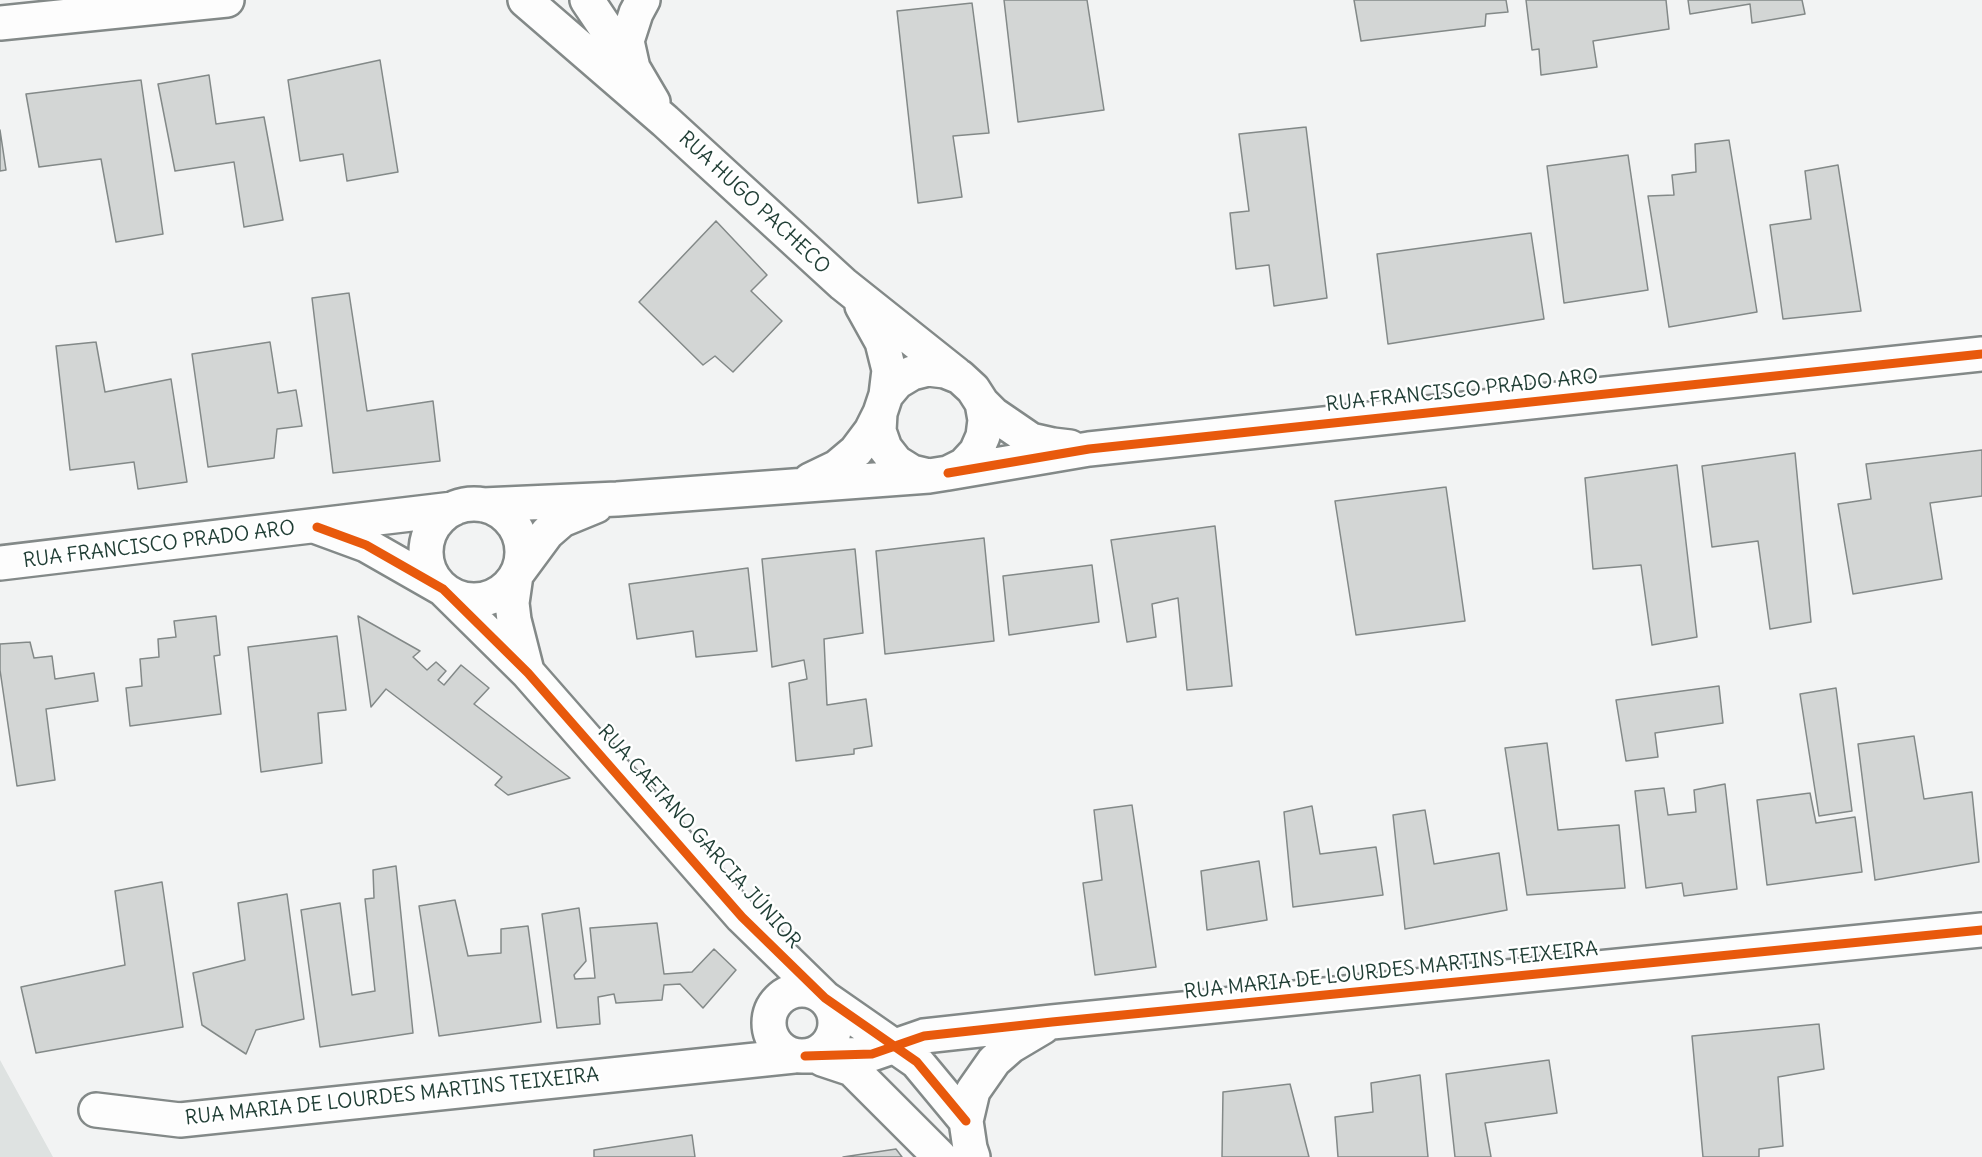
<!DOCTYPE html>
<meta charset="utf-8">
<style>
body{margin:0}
canvas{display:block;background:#f2f3f3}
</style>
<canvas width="1982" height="1157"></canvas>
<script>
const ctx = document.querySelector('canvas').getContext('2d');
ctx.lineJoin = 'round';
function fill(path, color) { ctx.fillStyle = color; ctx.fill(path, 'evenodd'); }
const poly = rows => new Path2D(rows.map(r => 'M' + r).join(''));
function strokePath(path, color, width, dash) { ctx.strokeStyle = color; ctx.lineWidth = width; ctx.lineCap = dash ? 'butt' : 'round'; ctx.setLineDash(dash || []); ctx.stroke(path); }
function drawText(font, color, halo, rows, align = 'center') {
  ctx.font = font + ' Delius,sans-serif'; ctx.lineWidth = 5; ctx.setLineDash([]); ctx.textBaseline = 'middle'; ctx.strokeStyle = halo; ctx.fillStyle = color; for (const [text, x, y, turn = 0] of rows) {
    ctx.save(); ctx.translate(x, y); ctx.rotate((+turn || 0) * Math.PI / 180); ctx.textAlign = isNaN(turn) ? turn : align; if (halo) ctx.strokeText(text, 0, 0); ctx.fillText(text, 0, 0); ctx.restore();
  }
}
fill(poly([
 [0,1060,53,1157,54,1157,0,1157]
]), '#dee2e1');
const building = poly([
 [1004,0,1087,0,1104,110,1018,122,1004,0],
 [1354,0,1506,0,1508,12,1486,14,1485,26,1361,41,1354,0],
 [1526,0,1666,0,1669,29,1593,41,1597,67,1541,75,1539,49,1532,50,1526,0],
 [1688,0,1802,0,1805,14,1752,23,1750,4,1690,14,1688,0],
 [972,3,989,133,953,136,962,197,918,203,897,11,972,3],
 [380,60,398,172,347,181,343,154,300,161,288,80,380,60],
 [209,75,216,124,264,117,283,220,244,227,234,162,175,171,158,84,209,75],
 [141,80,163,234,116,242,101,159,39,167,26,94,141,80],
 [1306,127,1327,298,1274,306,1269,265,1236,269,1230,213,1249,211,1239,134,1306,127],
 [0,130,6,170,0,171,0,130],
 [1729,140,1757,312,1669,327,1648,196,1674,195,1672,175,1696,172,1695,144,1729,140],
 [1628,155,1648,290,1564,303,1547,166,1628,155],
 [1838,165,1861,311,1783,319,1770,225,1811,219,1805,171,1838,165],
 [716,221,767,275,751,291,782,321,733,372,715,356,703,365,639,302,716,221],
 [1531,233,1544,319,1388,344,1377,254,1531,233],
 [349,293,367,411,433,401,440,461,333,473,312,298,349,293],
 [96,342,105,392,171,379,187,482,138,489,134,462,70,470,56,346,96,342],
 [270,342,278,393,296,390,302,426,277,429,274,458,208,467,192,354,270,342],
 [1982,450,1982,496,1930,503,1942,579,1853,594,1838,504,1871,499,1866,464,1982,450],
 [1795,453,1811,622,1770,629,1758,541,1712,547,1702,466,1795,453],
 [1677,465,1697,637,1652,645,1641,565,1593,569,1585,478,1677,465],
 [1446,487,1465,621,1356,635,1335,501,1446,487],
 [1215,526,1232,686,1187,690,1178,598,1152,604,1156,637,1127,642,1111,540,1215,526],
 [984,538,994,641,885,654,876,551,984,538],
 [855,549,863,633,824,639,827,705,866,699,872,746,854,749,854,754,796,761,789,683,807,679,804,660,772,667,762,559,855,549],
 [1092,565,1099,622,1009,635,1003,576,1092,565],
 [748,568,757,651,696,657,693,631,637,639,629,584,748,568],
 [216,616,220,655,214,656,221,714,130,726,126,688,142,686,140,659,159,657,158,639,176,637,174,621,216,616],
 [358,616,420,651,413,657,427,670,436,662,446,671,438,680,444,685,461,665,489,688,474,704,570,778,508,795,495,785,502,777,386,689,371,707,358,616],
 [337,636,346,710,318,713,322,763,261,772,248,647,337,636],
 [30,642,34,658,52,656,55,679,94,673,98,701,46,709,55,780,17,786,0,670,0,644,30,642],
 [1719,686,1723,723,1655,733,1658,757,1626,761,1616,700,1719,686],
 [1836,688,1852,811,1819,816,1800,694,1836,688],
 [1914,736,1924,799,1972,792,1979,862,1875,880,1858,744,1914,736],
 [1547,743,1558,830,1619,825,1625,888,1527,895,1505,748,1547,743],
 [1725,784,1737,889,1684,896,1682,883,1646,888,1635,791,1664,788,1668,815,1696,812,1694,790,1725,784],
 [1810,793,1816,823,1855,817,1862,872,1767,885,1757,800,1810,793],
 [1132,805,1156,967,1095,975,1083,883,1102,880,1094,810,1132,805],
 [1312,806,1320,854,1376,847,1383,895,1293,907,1284,812,1312,806],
 [1425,810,1434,864,1499,853,1507,910,1405,929,1393,815,1425,810],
 [1259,861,1267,920,1207,930,1201,871,1259,861],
 [396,866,413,1033,320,1047,301,910,340,903,352,995,375,991,365,899,374,898,373,870,396,866],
 [162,882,183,1027,36,1053,21,987,125,965,115,891,162,882],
 [287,894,304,1019,256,1030,246,1054,202,1025,193,973,245,960,238,903,287,894],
 [455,900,468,956,501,953,501,929,528,926,541,1022,439,1036,419,906,455,900],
 [579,908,586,961,574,975,575,979,595,978,590,928,657,923,664,974,692,972,714,949,736,970,703,1008,680,984,664,985,662,1000,616,1003,614,994,598,997,600,1024,557,1028,542,914,579,908],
 [1819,1024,1824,1069,1778,1077,1783,1146,1759,1149,1759,1157,1703,1157,1692,1036,1819,1024],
 [1549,1060,1557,1113,1485,1123,1491,1157,1455,1157,1446,1074,1549,1060],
 [1420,1075,1428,1157,1338,1157,1335,1117,1373,1112,1371,1083,1420,1075],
 [1290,1084,1309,1157,1222,1157,1223,1092,1290,1084],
 [692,1135,695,1157,594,1157,594,1150,692,1135],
 [896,1149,902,1157,843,1157,896,1149]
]);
fill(building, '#d3d6d5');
strokePath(building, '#838988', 1.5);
const minor = poly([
 [525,0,665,121,843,284,956,374],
 [587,0,632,67],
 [643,0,636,13,627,41,633,68,653,102],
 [0,23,227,0],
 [862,306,882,342,889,370,886,395],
 [982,403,993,414,1031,440,1053,445,1070,447],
 [948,473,1089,449,1982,354],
 [810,480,837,467,856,451,871,431,880,413],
 '426 552a48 48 0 1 1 96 0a48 48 0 1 1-96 0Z',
 [483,505,617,499,929,476,948,473,964,465,976,452,983,436,985,420,982,403,973,389,960,377,945,371,928,369,912,373,897,382,886,395,880,413,879,431,885,448,896,462,912,472,929,476],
 [317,527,366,545,443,589,528,673,742,917,825,998,917,1062,966,1121],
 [0,563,453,509],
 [527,671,514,620,512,603,516,575,547,533,562,520,596,506],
 '769 1023a33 33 0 1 1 66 0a33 33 0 1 1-66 0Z',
 [805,1056,872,1054,924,1036,1052,1022,1982,930],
 [822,1059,852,1069,940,1157],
 [96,1110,180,1120,794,1056],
 [973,1157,970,1148,966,1121,973,1091,994,1061,1011,1046,1043,1027]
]);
strokePath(minor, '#838988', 38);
strokePath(minor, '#fdfdfd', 33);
strokePath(poly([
 [948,473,1089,449,1982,354],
 [317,527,366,545,443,589,528,673,742,917,825,998,917,1062,966,1121],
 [805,1056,872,1054,924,1036,1052,1022,1982,930]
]), '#e8590c', 9);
drawText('20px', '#1f3d34', '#fff', [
 ["RUA HUGO PACHECO",754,203,43],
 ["RUA FRANCISCO PRADO ARO",1462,391,-6],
 ["RUA FRANCISCO PRADO ARO",159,545,-7],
 ["RUA CAETANO GARCIA JÚNIOR",699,837,48],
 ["RUA MARIA DE LOURDES MARTINS TEIXEIRA",1391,971,-6],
 ["RUA MARIA DE LOURDES MARTINS TEIXEIRA",392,1097,-6]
]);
</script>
